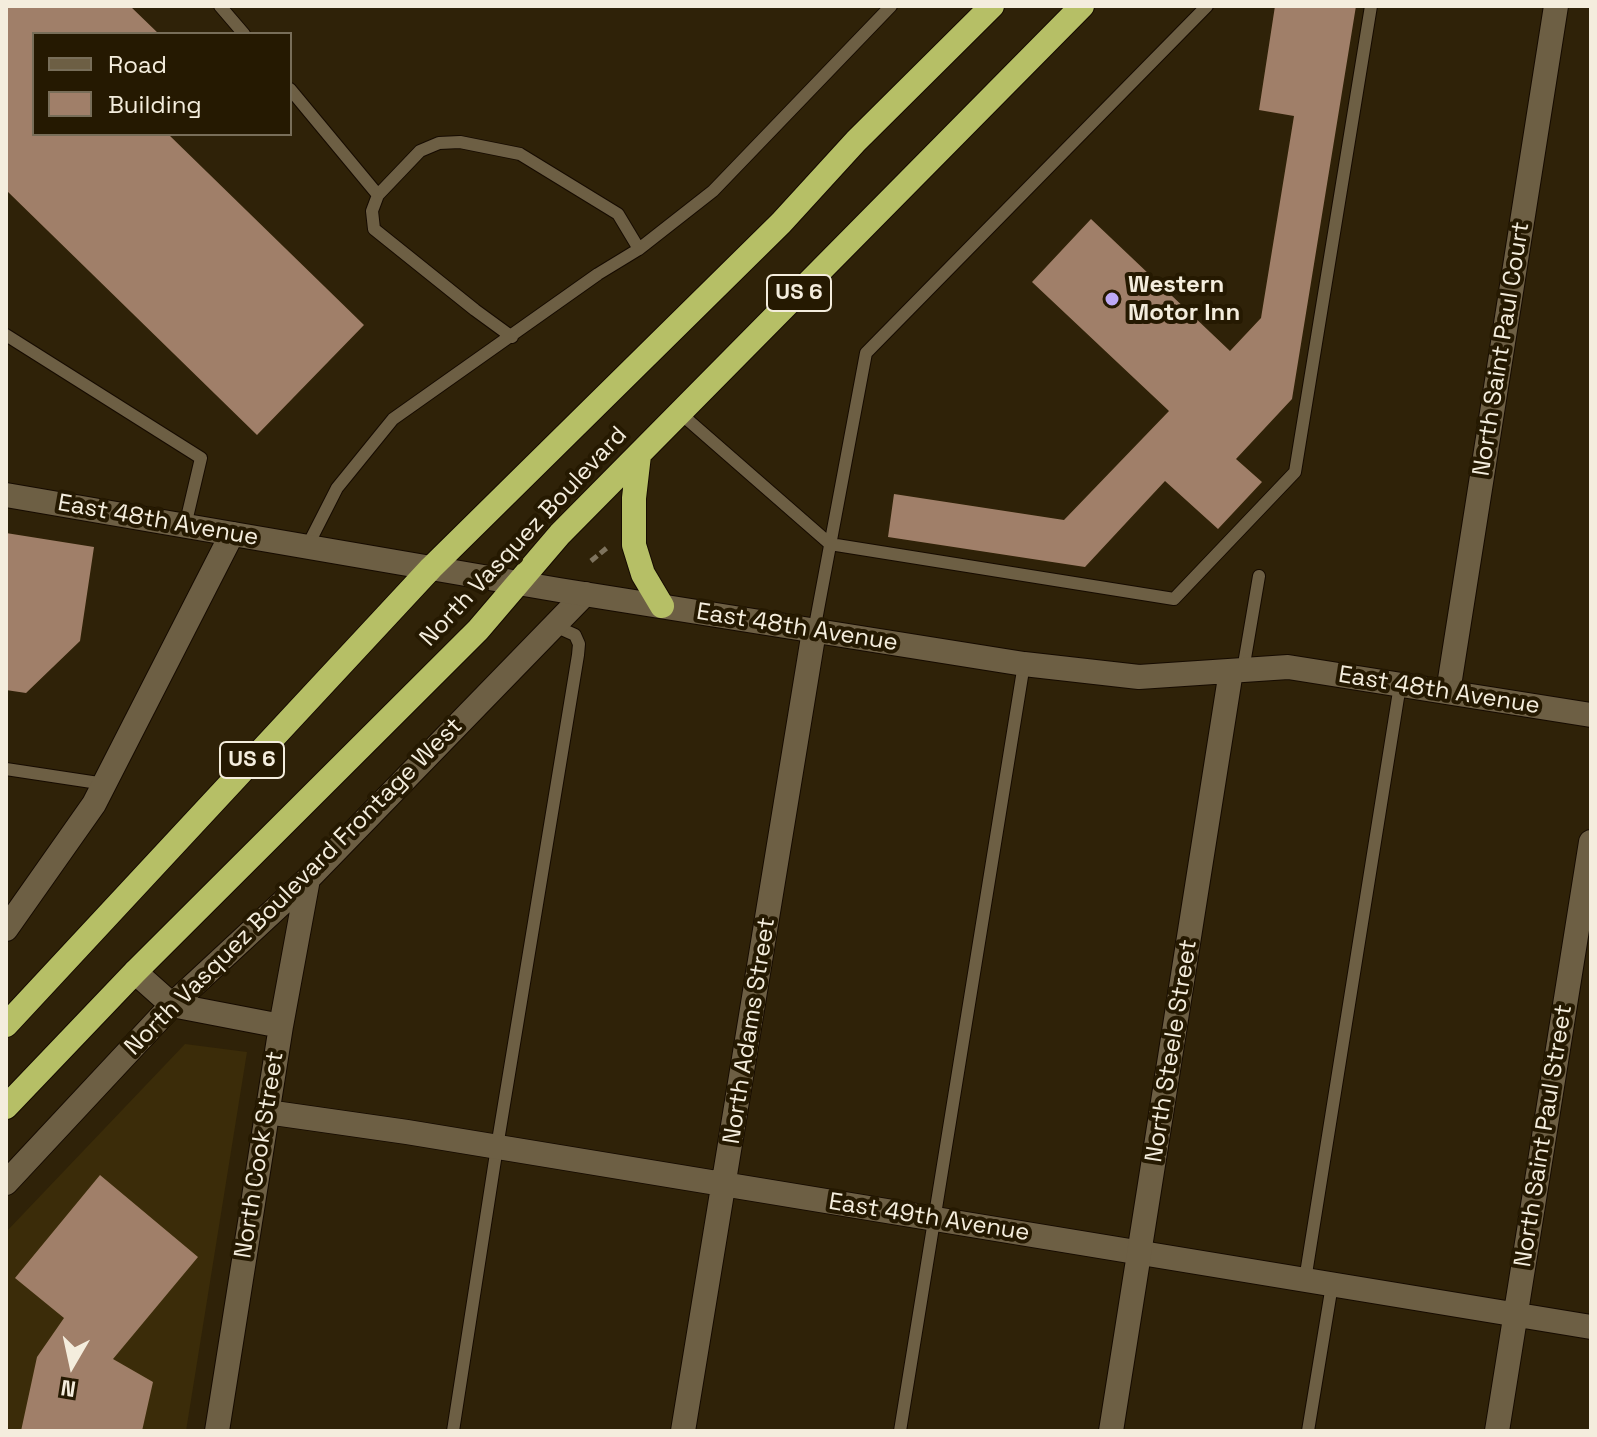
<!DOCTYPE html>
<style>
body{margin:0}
#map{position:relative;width:1597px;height:1437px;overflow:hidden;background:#2f2208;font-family:"Space Grotesk",sans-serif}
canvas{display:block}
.frame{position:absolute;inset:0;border:8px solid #f4eddd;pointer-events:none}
.legend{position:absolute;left:32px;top:32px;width:260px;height:104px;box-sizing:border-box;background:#251901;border:2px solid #786e59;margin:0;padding:10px 14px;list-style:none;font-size:24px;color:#f4eddd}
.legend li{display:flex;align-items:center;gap:16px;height:40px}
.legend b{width:40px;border:2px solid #786e59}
.north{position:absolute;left:32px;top:1325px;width:80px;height:80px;-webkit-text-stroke:6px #251901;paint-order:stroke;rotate:189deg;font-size:22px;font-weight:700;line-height:32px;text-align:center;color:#f4eddd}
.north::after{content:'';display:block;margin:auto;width:28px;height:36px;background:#f4eddd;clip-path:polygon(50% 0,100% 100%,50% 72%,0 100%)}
</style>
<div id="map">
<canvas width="1597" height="1437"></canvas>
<div class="frame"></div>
<ul class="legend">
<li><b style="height:10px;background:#6d5f44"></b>Road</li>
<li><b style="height:22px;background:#a07f69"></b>Building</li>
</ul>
<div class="north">N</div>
</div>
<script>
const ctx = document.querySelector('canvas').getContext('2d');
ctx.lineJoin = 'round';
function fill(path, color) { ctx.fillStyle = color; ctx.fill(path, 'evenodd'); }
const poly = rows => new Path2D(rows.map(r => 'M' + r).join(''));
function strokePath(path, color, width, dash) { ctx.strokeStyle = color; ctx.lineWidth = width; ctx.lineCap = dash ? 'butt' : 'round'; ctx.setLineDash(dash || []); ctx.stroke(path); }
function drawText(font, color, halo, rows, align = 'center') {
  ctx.font = font + ' "Space Grotesk",sans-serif'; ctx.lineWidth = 8; ctx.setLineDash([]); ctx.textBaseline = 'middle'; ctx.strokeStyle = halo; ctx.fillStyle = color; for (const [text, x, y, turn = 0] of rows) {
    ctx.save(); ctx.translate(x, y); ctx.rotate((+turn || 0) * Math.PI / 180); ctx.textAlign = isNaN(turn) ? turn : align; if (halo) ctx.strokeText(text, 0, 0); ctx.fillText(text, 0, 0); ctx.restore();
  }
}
fill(poly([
 [185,1044,247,1052,186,1431,6,1431,6,1232]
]), '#3b2c09');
fill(poly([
 [6,6,130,6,159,34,34,34,34,134,168,134,364,325,257,435,6,190],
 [1275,6,1356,6,1292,399,1236,459,1262,482,1218,529,1165,481,1085,567,888,537,894,494,1064,520,1169,411,1032,282,1091,219,1230,351,1261,318,1294,116,1259,110],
 [6,533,94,547,80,641,26,693,6,690],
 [100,1175,198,1257,113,1359,153,1382,142,1431,21,1431,37,1357,64,1318,15,1278]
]), '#a07f69');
const lane = poly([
 [220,6,244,34],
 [290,89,378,195],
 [6,335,201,458,185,526],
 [512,337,475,310,374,229,372,211,378,195,420,151,439,143,460,142,520,154,618,214,639,249],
 [680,413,830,544,1174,599,1295,472,1371,6],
 [307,547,337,488,393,419,598,274,639,249,713,191,891,6],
 [814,631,866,353,1207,6],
 [1243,670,1259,576],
 [6,769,105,784],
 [1305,1280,1400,685],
 [453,1431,497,1147,578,655,579,644,575,635,555,626],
 [900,1431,1024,664],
 [1308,1431,1332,1285]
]);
const street = poly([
 [1448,692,1556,6],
 [6,929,94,804,232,534],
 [135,972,172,1005,281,1026],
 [267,1112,407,1132,1591,1327],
 [6,1183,172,1005,308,879,585,594],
 [217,1431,281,1026,308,879],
 [683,1431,814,631],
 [1497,1431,1591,842]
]);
const secondary = poly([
 [6,495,559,590,1024,664,1139,677,1288,667,1591,715],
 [1111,1431,1231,671]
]);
const highway = poly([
 [639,455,634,498,634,545,643,574,662,606],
 [6,1025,431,568,781,223,856,141,992,6],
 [6,1107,135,972,478,630,560,534,1082,6]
]);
strokePath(lane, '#160b00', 14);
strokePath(street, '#160b00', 26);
strokePath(secondary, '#160b00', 26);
strokePath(highway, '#160b00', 26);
strokePath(poly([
 [591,561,608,547]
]), '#7e735d', 5, [8, 4]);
strokePath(lane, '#6d5f44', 12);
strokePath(street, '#6d5f44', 24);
strokePath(secondary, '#6d5f44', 24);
strokePath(highway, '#b6bf66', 24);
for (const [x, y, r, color] of [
 [1112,299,8,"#bda9f5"]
]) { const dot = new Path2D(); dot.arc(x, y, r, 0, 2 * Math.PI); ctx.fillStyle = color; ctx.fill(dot); strokePath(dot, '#251901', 3); }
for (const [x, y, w] of [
 [799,293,64],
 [252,760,64]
]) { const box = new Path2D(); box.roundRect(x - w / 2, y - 18, w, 36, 6); ctx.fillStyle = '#251901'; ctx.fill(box); strokePath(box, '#f4eddd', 2); }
drawText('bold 22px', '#f4eddd', null, [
 ["US 6",799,293],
 ["US 6",252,760]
]);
drawText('bold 24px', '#f4eddd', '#251901', [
 ["Western",1128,285],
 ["Motor Inn",1128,313]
], 'left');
drawText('24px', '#f4eddd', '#251901', [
 ["North Saint Paul Court",1502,349,-81],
 ["East 48th Avenue",158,521,10],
 ["North Vasquez Boulevard",524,537,-47],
 ["East 48th Avenue",797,628,9],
 ["East 48th Avenue",1439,691,9],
 ["North Vasquez Boulevard Frontage West",294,887,-45],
 ["North Adams Street",750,1031,-81],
 ["North Steele Street",1172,1051,-81],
 ["North Saint Paul Street",1544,1136,-81],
 ["North Cook Street",260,1155,-81],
 ["East 49th Avenue",929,1218,9]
]);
</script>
